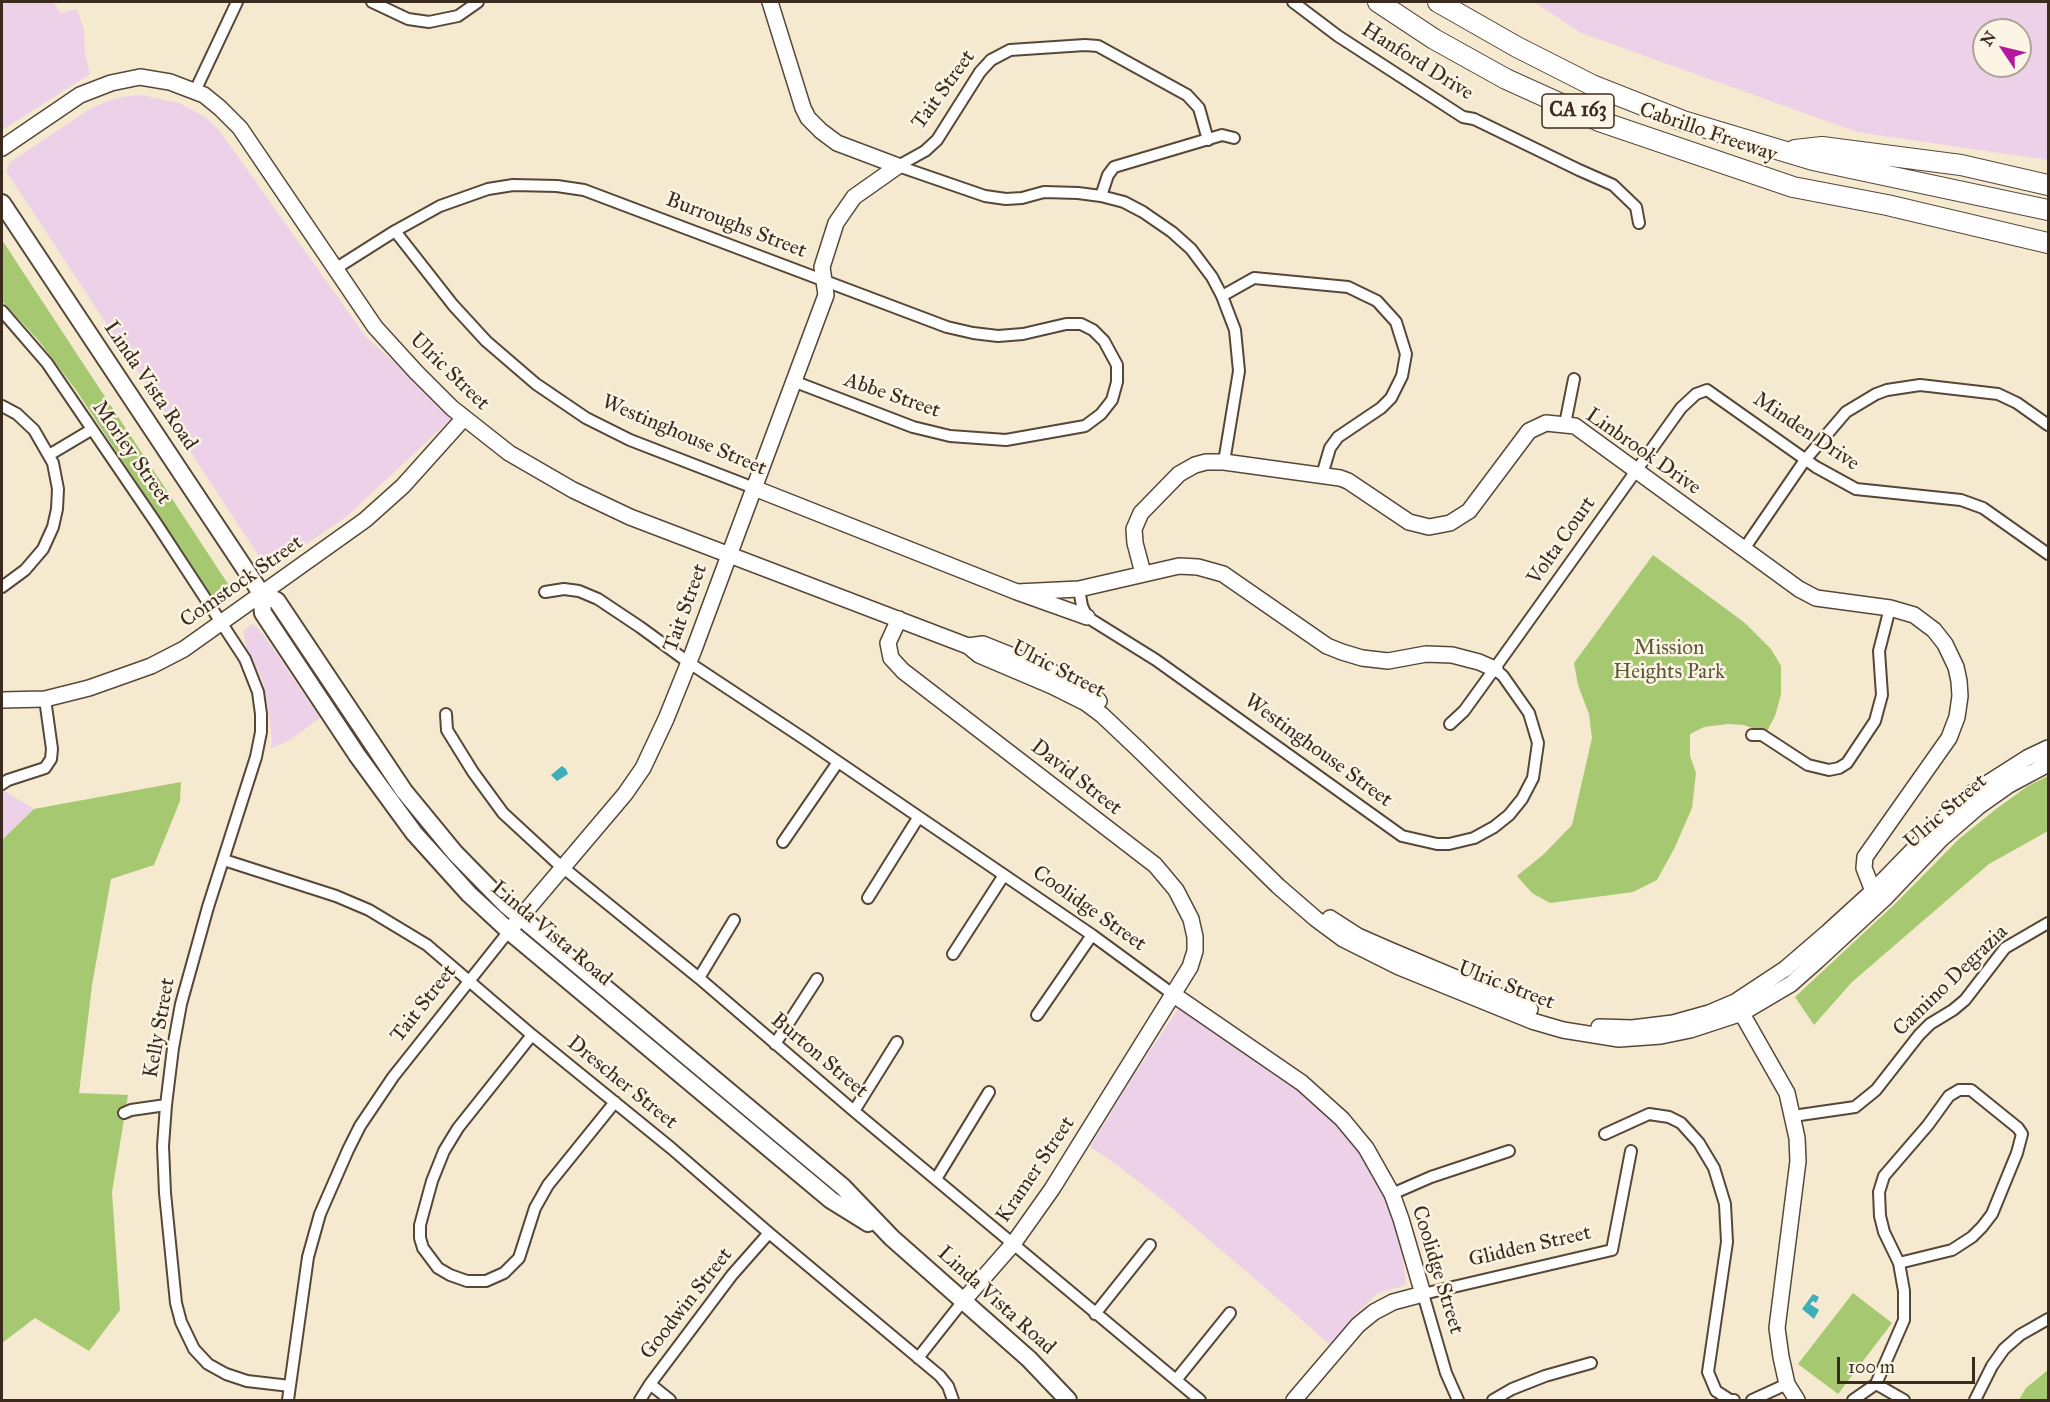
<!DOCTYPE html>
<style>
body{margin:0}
#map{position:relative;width:2050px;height:1402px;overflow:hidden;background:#f5e9cf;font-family:"IM FELL Great Primer",serif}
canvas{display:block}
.frame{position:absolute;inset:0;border:3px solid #3b2a1e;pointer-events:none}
.north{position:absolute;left:1972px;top:18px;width:60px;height:60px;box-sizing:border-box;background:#fcf5e5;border:2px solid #afa495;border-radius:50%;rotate:305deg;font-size:16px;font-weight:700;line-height:24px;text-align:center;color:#3b2a1e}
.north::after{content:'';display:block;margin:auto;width:21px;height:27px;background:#b5179e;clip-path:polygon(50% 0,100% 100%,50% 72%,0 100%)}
.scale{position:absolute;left:1837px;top:1357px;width:138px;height:27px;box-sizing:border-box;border:3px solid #3b2a1e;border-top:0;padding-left:8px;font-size:18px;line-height:21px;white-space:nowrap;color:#3b2a1e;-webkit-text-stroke:4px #fcf5e5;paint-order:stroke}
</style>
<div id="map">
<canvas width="2050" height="1402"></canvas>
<div class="frame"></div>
<div class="north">N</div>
<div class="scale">100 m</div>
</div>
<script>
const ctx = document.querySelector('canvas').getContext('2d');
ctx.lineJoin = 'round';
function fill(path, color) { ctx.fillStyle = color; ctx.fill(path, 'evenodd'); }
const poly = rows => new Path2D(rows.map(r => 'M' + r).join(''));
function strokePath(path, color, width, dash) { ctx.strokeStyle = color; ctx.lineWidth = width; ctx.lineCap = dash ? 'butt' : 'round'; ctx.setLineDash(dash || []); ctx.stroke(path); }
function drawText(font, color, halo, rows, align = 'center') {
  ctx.font = font + ' "IM FELL Great Primer",serif'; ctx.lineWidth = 5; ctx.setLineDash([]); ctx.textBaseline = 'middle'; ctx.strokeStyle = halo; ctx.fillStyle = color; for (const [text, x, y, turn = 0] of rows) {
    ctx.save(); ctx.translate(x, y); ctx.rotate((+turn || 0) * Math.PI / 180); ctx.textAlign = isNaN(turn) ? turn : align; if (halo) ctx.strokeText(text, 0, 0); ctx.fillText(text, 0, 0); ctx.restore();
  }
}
fill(poly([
 [2,2,53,2,61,13,77,9,84,30,85,55,90,74,2,130],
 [1534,2,2048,2,2048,160,1857,132,1581,33],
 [1984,30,2020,30,2020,66,1984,66],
 [141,95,179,103,205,117,219,130,366,337,454,416,346,517,277,564,270,565,262,561,6,171,10,162,88,110,107,101,122,97],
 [252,624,257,627,268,641,320,718,290,740,270,749,272,743,269,713,262,679,247,649,243,632],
 [3,790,34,809,2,840,2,793],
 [1180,1006,1334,1115,1382,1183,1401,1242,1406,1285,1378,1293,1354,1316,1330,1345,1261,1284,1160,1198,1106,1157,1090,1147,1133,1076]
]), '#edd1e9');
fill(poly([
 [2,240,230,587,233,590,226,601,216,603,76,390,39,341,2,301],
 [1653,555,1745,623,1771,649,1781,666,1781,694,1775,716,1766,733,1744,725,1728,724,1704,727,1690,734,1690,756,1696,773,1692,808,1675,847,1657,880,1633,892,1550,903,1532,893,1517,876,1544,854,1572,825,1592,738,1589,714,1578,685,1574,663],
 [2048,776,2048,831,1989,864,1852,982,1814,1025,1795,997,1896,903,1959,839,1996,809,2028,786],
 [181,782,180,801,154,865,111,879,92,985,79,1093,128,1095,112,1192,120,1310,89,1351,35,1318,2,1343,2,840,34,809],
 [1853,1293,1892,1323,1838,1394,1798,1364],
 [2048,1370,2048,1400,2019,1400,2026,1388]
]), '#a6c871');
fill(poly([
 [562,766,566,769,568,774,557,781,551,775],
 [1813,1294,1819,1297,1816,1303,1813,1301,1810,1304,1819,1310,1814,1319,1802,1309]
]), '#3eafb9');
const street = poly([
 [372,2,408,19,429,22,458,16,478,2],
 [1293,2,1338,36,1463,117,1474,119,1579,170,1613,185,1636,207,1639,223],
 [195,91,237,2],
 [898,166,985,196,1006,199,1022,198,1044,192,1078,193,1101,196,1124,202,1143,212,1172,232,1191,249,1212,277,1222,296,1235,330,1239,371,1224,462],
 [898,166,925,151,937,140,980,72,991,60,1010,50,1085,45,1098,46,1187,95,1199,108,1208,140],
 [1101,196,1108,175,1114,167,1222,135,1234,138],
 [395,231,453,305,486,341,536,384,586,418,630,440,754,488],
 [335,269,395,231,440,206,488,189,513,185,557,186,584,190,947,327,973,333,998,336,1023,334,1066,324,1081,324,1093,330,1104,341,1117,365,1117,382,1112,400,1101,414,1085,426,1006,440,950,436,913,427,793,381],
 [1222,296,1254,278,1348,287,1377,301,1396,322,1406,354,1402,376,1391,398,1381,408,1338,437,1330,448,1322,475],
 [2,311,47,363,156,523,245,659,258,692,261,714,261,732,256,757,208,907,181,1004,173,1048,166,1105,163,1146,165,1193,176,1303,181,1322,194,1349,208,1364,226,1374,247,1381,290,1386],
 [2,406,17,414,34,430,53,463,58,489,57,509,53,527,43,549,25,570,2,587],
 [1565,424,1574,379],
 [49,455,91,430],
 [1744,549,1805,460,1846,412,1876,394,1887,390,1920,385,1998,394,2017,403,2048,425],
 [1079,589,1082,606,1087,617,1156,660,1402,836,1437,844,1449,844,1474,838,1494,827,1509,815,1522,799,1533,778,1538,743,1529,713,1503,676,1495,669],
 [545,592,564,589,579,591,598,599,640,627,688,662,806,740,1092,935,1174,995],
 [446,714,447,730,473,772,503,813,555,861,699,978,854,1111,1200,1400],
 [1450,724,1464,711,1485,682,1681,408,1696,394,1707,390,1816,467,1856,489,1961,500,1983,508,2048,554],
 [1752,735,1762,735,1808,765,1829,770,1839,768,1847,763,1875,721,1882,695,1879,651,1890,608],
 [2,784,8,780,45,768,51,759,52,749,45,699],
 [783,842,838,762],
 [224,860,336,896,369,910,427,945,532,1035,671,1148,769,1233,940,1376,948,1386,953,1400],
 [868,898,918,818],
 [953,954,1004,875],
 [699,978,734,920],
 [1037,1015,1092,935],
 [532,1035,458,1128,444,1151,432,1181,420,1225,420,1238,423,1248,438,1268,450,1275,467,1281,486,1281,504,1273,519,1258,535,1208,548,1185,615,1102],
 [775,1044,817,979],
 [854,1111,897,1042],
 [124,1113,131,1110,166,1105],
 [1793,1116,1855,1107,1876,1090,1919,1035,1930,1024,1953,1010,1965,1000,2005,948,2048,923],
 [1605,1134,1649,1114,1669,1117,1681,1123,1699,1143,1714,1168,1725,1204,1727,1242,1708,1372,1716,1391,1730,1400,1734,1400],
 [936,1179,989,1092],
 [1392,1194,1431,1177,1509,1151],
 [1095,1314,1150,1245],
 [918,1358,963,1301],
 [1176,1380,1230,1313],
 [650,1384,670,1400],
 [1876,1384,1904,1400],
 [288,1400,308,1257,320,1214,348,1150,360,1126,393,1077,509,931],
 [640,1400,650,1384,732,1275,769,1233],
 [1458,1400,1446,1373,1423,1294,1612,1250,1631,1151],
 [1493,1400,1512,1389,1545,1376,1591,1363],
 [1752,1400,1787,1384],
 [1853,1400,1876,1384,1904,1320,1904,1291,1899,1263,1884,1232,1880,1216,1879,1192,1884,1176,1928,1125,1949,1096,1959,1090,1971,1090,2018,1128,2022,1134,2017,1153,1992,1214,1982,1227,1972,1237,1952,1250,1899,1263],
 [1975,1400,1992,1366,2004,1349,2020,1335,2048,1319]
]);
const secondary = poly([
 [770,2,803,108,808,118,821,131,837,143,898,166],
 [2,148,80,95,111,83,140,77,170,82,204,95,220,108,240,128,375,327,416,372,452,408,509,453,573,490,630,517,968,646,979,655,1052,686,1086,703,1102,715,1138,749,1278,886,1316,919,1343,939,1399,967,1532,1021,1563,1030,1619,1039,1661,1036,1690,1030,1742,1013,1791,984,1817,961,1884,899,1941,839,1978,807,2009,785,2048,764],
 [754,488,1017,592,1087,617],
 [1143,573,1135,543,1134,529,1141,513,1179,474,1195,465,1206,462,1224,462,1340,478,1348,481,1409,522,1429,527,1450,523,1469,511,1529,431,1546,423,1575,426,1799,589,1816,598,1890,608,1914,615,1934,630,1945,644,1956,667,1959,681,1960,696,1957,717,1949,738,1865,857,1864,868,1873,891],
 [1017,592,1079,589,1179,566,1198,567,1223,574,1327,646,1342,652,1362,658,1388,661,1426,654,1452,655,1479,662,1495,669],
 [899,619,888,643,891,658,903,671,1155,865,1176,890,1191,919,1195,937,1195,951,1190,967,1052,1189,1013,1244,963,1301],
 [968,646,983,644,1048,670,1074,683,1099,701],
 [2,700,45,699,89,688,151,666,184,649,365,520,403,486,464,418],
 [1330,918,1358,936,1390,950,1530,1009],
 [509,931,625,794,643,768,666,719,693,652,826,295,822,267,836,223,854,197,898,166],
 [1174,995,1302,1083,1342,1119,1366,1148,1392,1194,1401,1219,1423,1294,1393,1302,1374,1312,1358,1325,1294,1400],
 [1737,1005,1787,1093,1797,1138,1798,1161,1777,1328,1781,1357,1787,1384,1797,1400],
 [1599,1027,1632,1028,1673,1023,1709,1013,1735,1002,1785,969,1828,932,1873,891,1947,815,1972,793,2027,758,2048,748]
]);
const primary = poly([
 [2,203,261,593,277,601,404,791,455,853,505,904,843,1187,892,1238,1029,1359,1068,1400],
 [261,593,263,613,357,755,414,833,469,894,509,931,831,1200,868,1223]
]);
const highway = poly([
 [1378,2,1434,39,1506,79,1599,121,1793,187,1887,205,2048,243],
 [1438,2,1517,47,1592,85,1683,121,1813,160,2048,210],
 [1795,150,1822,147,1961,165,2048,185]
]);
strokePath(street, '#574739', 14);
strokePath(secondary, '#574739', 18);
strokePath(primary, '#574739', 20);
strokePath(highway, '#574739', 22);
strokePath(street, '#fff', 10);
strokePath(secondary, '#fff', 15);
strokePath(primary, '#fff', 16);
strokePath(highway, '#fff', 20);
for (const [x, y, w] of [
 [1578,111,72]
]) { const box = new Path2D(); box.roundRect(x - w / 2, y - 17, w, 34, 4.5); ctx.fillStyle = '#fcf5e5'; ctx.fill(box); strokePath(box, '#3b2a1e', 1.5); }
drawText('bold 20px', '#3b2a1e', null, [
 ["CA 163",1578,111]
]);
drawText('21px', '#3b2a1e', '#fcf5e5', [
 ["Hanford Drive",1417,62,32],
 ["Tait Street",944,90,-54],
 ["Cabrillo Freeway",1708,133,19],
 ["Burroughs Street",736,226,21],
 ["Ulric Street",449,372,44],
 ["Linda Vista Road",150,386,56],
 ["Abbe Street",892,396,19],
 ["Minden Drive",1806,432,34],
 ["Westinghouse Street",684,436,23],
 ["Linbrook Drive",1643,452,35],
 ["Morley Street",131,453,55],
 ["Volta Court",1562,541,-55],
 ["Comstock Street",242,582,-35],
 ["Tait Street",686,608,-70],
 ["Ulric Street",1058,670,27],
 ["Westinghouse Street",1318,751,36],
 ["David Street",1076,778,38],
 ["Ulric Street",1946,812,-41],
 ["Coolidge Street",1089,909,35],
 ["Linda Vista Road",551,934,40],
 ["Camino Degrazia",1951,981,-44],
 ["Ulric Street",1506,986,21],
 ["Tait Street",424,1004,-52],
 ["Kelly Street",160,1028,-80],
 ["Burton Street",819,1056,40],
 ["Drescher Street",622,1083,39],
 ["Kramer Street",1036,1170,-56],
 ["Glidden Street",1530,1247,-13],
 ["Coolidge Street",1437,1270,73],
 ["Linda Vista Road",996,1301,42],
 ["Goodwin Street",687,1304,-52]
]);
drawText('21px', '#5b5937', '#fcf5e5', [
 ["Mission",1669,649],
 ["Heights Park",1669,673]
]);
</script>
